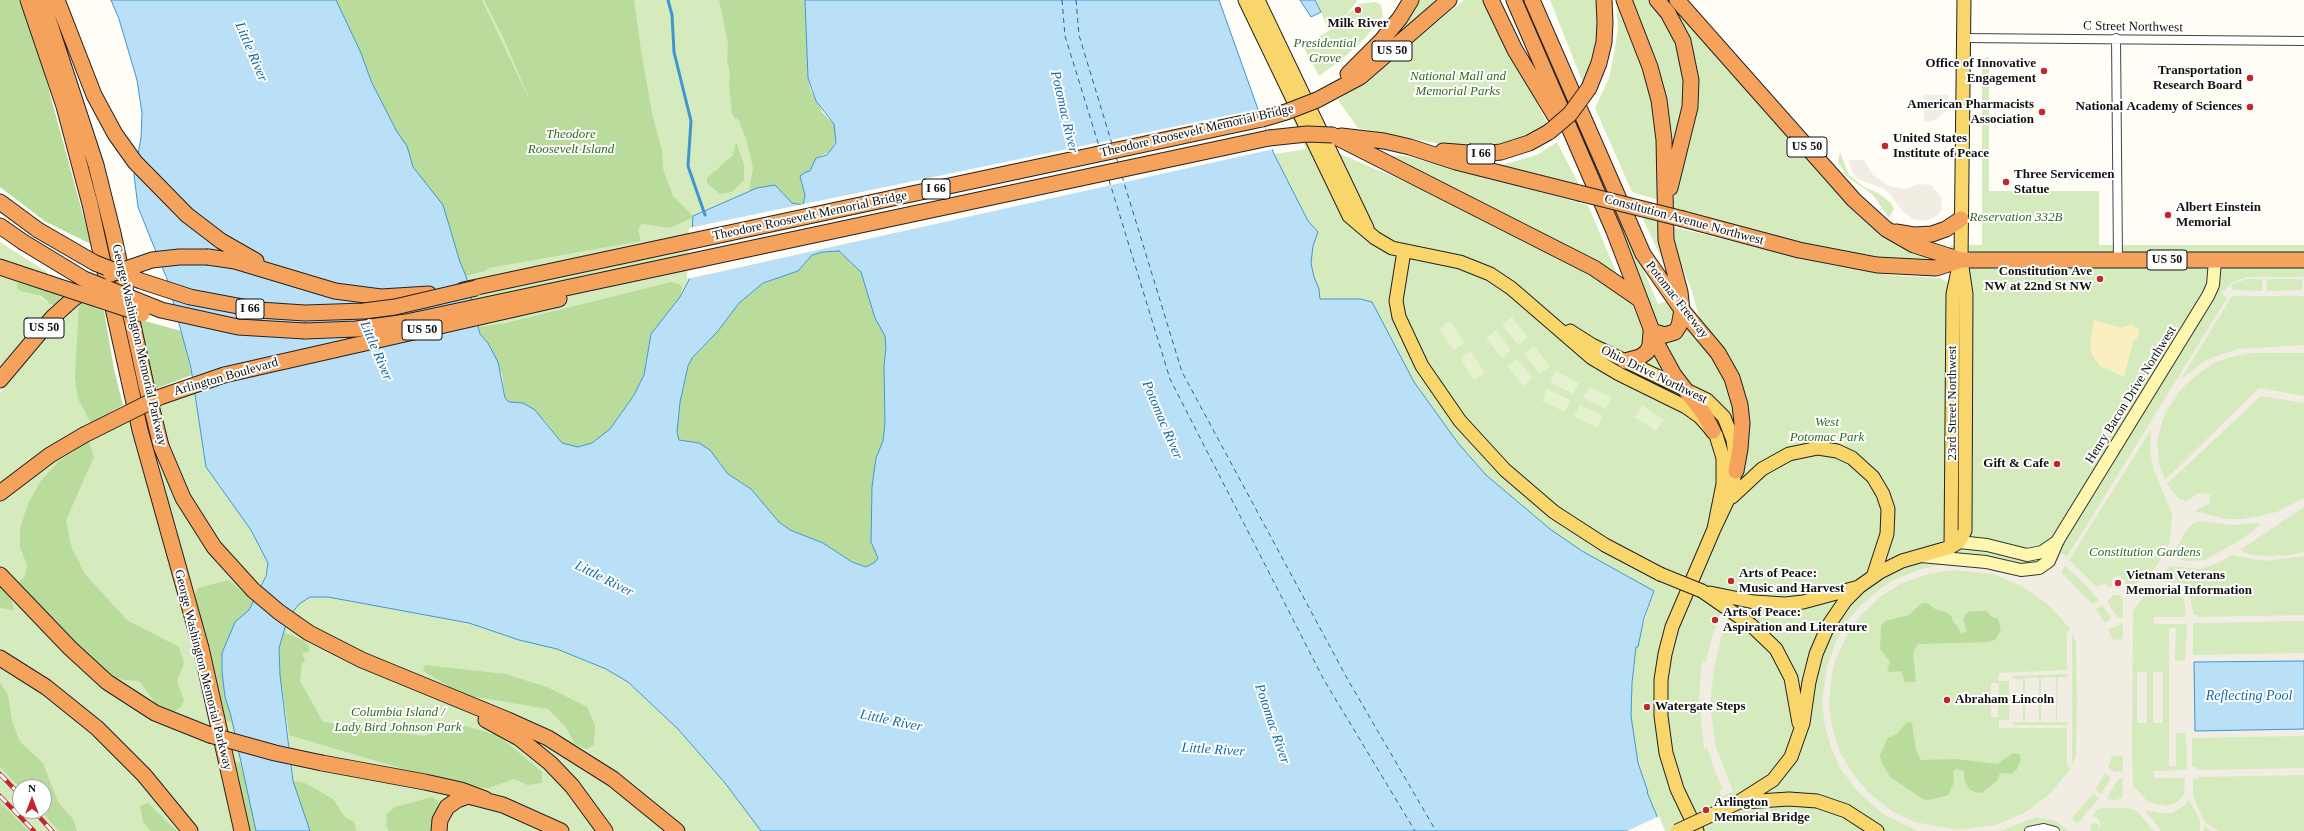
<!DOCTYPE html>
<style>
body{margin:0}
#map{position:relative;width:2304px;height:831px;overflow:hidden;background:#fffdf5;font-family:"Times New Roman",serif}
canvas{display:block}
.north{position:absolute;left:12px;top:779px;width:40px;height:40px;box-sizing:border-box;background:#fff;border:1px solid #a0a0a0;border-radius:50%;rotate:0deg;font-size:11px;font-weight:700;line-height:16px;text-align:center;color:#111}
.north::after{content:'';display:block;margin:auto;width:14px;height:18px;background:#c4262e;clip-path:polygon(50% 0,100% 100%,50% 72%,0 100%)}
</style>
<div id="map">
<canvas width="2304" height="831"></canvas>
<div class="north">N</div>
</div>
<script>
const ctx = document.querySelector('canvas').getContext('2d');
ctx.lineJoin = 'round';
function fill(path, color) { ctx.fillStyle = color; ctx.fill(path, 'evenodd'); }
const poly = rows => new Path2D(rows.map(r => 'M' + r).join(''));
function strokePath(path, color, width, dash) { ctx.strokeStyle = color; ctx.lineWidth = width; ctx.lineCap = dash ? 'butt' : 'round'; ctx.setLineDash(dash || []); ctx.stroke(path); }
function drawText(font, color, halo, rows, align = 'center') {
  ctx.font = font + ' "Times New Roman",serif'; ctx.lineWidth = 4; ctx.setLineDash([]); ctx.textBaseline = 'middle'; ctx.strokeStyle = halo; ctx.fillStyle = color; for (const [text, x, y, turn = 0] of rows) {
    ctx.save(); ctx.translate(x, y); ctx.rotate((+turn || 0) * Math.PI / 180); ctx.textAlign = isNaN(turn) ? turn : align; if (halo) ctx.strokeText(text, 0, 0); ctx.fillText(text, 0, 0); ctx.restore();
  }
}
fill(poly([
 [336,0,805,0,810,171,693,216,689,280,680,297,659,323,478,329,466,276],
 [1316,0,1357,0,1357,1,1348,13,1328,29],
 [1414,0,1438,0,1359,75],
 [1464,0,1485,0,1548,125,1522,141,1496,149,1455,147,1358,128,1338,100,1394,58],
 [1520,0,1526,0,1565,90,1559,92],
 [1550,0,1597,0,1599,51,1583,83],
 [1616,0,1621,0,1656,102,1661,201,1632,192,1595,108,1609,78,1614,54,1618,28],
 [1629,0,1650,0,1671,23,1688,88,1670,167],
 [1662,0,1671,2,1845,198,1927,249,1944,267,1911,268,1683,219,1679,210,1671,208,1694,127,1697,86],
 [1376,2,1381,5,1383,16,1365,38,1346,56,1319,76,1303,46,1329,31,1359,4],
 [1989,57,1989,191,2099,191,2099,245,2304,245,2304,831,1663,831,1647,792,1648,791,1638,764,1631,716,1632,683,1636,647,1654,591,1582,551,1550,529,1486,475,1458,443,1414,382,1372,302,1360,299,1320,299,1319,289,1314,277,1311,263,1313,246,1318,232,1308,221,1274,154,1306,149,1279,88,1302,81,1338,153,1448,200,1612,283,1630,299,1651,348,1686,324,1701,325,1692,291,1679,260,1672,235,1673,227,1830,265,1889,275,1939,278,1950,283,1950,245,1982,245,1982,59],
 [1557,142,1579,185,1502,165,1537,155],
 [1840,152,1849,175,1864,187,1878,193,1891,203,1894,209,1889,218,1872,194,1846,176,1838,162],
 [1376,155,1406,156,1588,205,1619,279],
 [1642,217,1661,221,1666,263,1664,264],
 [1623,222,1658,304,1666,301,1672,306,1675,315,1673,324,1669,327,1664,329,1657,327,1618,225],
 [0,242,47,272,48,280,0,264],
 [0,272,25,283,21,282,47,302,56,305,0,371],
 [79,301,104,311,114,370,123,405,49,448,24,465,0,485,0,393,64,315],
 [194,385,206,467,251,530,268,563,255,619,272,831,0,831,0,493,21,476],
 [20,787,44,787,44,811,20,811],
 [310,597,328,597,469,623,519,640,557,649,606,669,628,682,678,729,725,783,761,831,310,831,293,781,279,648,288,618,299,604]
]), '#d5ebbd');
fill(poly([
 [0,0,19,0,38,50,91,244,46,222,0,187],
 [336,0,482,0,531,103,504,39,484,0,634,0,641,50,652,113,662,151,663,169,673,196,693,216,692,218,670,228,642,224,638,229,641,241,489,268,485,271,466,276,460,262,443,205,413,167,407,146,397,132,371,81,361,53],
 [719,0,805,0,808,78,811,91,823,113,834,124,837,139,830,152,816,158,810,171,800,176,805,195,803,205,792,203,775,185,749,191,753,168,747,142,738,118,735,119,732,114,729,86,730,74,727,60,728,44],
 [736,142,744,165,744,180,732,192,720,194,707,183,707,178,733,155],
 [839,251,861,272,875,318,885,336,886,348,884,366,885,423,883,441,876,458,872,487,871,542,878,558,875,563,866,567,852,562,823,543,790,530,779,522,751,489,728,474,719,461,699,443,679,440,677,432,680,402,688,366,692,358,718,331,739,303,763,283,798,271,812,255,823,252],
 [671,282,679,284,682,287,680,297,651,334,644,375,634,395,606,434,592,443,578,447,562,444,545,421,523,403,509,402,505,398,502,375,488,343,480,334,479,327,506,323],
 [17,283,24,283,67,295,56,305,50,304,41,296,21,291,17,288],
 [79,301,104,311,114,370,123,405,91,423,78,399,75,378],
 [138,319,181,331,192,375,155,389],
 [89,441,94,457,66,520,71,546,85,574,127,620,179,647,184,663,177,681,184,701,181,707,171,714,163,713,139,681,124,680,101,674,16,583,25,577,27,565,20,547,20,528,29,502,40,482,58,462],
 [229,580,254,602,249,611,235,622,232,722,224,721,193,598,198,588],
 [0,587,11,598,14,610,0,608],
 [1922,603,1927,603,1935,609,1946,612,1952,617,1953,622,1957,625,1961,634,1967,631,1963,620,1966,614,1970,611,1987,611,1990,616,1998,619,2001,630,1995,640,1988,642,1918,644,1913,653,1916,682,1905,682,1901,671,1890,672,1887,671,1890,662,1880,649,1881,626,1885,621,1909,615],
 [284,632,304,641,309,646,309,652,302,653,305,660,302,664,300,681,323,722,424,736,456,723,499,736,542,772,542,783,527,785,514,779,488,788,460,786,289,735,280,675,279,648],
 [425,665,505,674,547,687,587,707,595,726,594,745,587,749,575,744,565,726,548,709,464,695,423,671],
 [0,682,8,695,12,721,20,742,43,763,58,802,73,819,77,831,59,831,41,811,44,811,44,787,20,788,0,767],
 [1907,722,1912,723,1916,751,1921,760,1956,759,1997,764,2013,753,2019,754,2021,760,2017,769,2011,774,2000,773,1997,781,1982,793,1975,792,1969,789,1964,779,1964,771,1957,769,1953,771,1954,783,1948,795,1929,800,1923,799,1890,777,1881,761,1880,755,1888,738,1897,734],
 [232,760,240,763,262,831,248,831],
 [293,781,305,783,333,799,345,817,353,821,357,831,310,831],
 [432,797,438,801,439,812,433,831,389,831,386,825,387,814,395,807],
 [0,802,29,831,0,831],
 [148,803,157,812,177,831,151,831,143,822,140,806]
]), '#b9dc9c');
fill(poly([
 [2094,320,2122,328,2131,324,2139,330,2138,338,2133,342,2124,377,2100,366,2092,355,2090,342]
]), '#fbeec1');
fill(poly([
 [1512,317,1528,338,1518,345,1502,325],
 [1450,321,1465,343,1454,350,1439,329],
 [1496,330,1511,350,1502,358,1486,338],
 [1534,346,1550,366,1540,374,1524,354],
 [1471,351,1485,373,1474,380,1460,359],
 [1517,359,1533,378,1524,386,1507,366],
 [1556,371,1579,383,1573,394,1550,382],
 [1589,387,1612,397,1606,409,1583,398],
 [1547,389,1570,400,1565,412,1542,401],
 [1580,405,1603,416,1597,428,1574,416],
 [1642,405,1664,420,1656,431,1635,417]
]), '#e6f2cf');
fill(poly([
 [1924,95,1948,95,1948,109,1935,120,1924,122],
 [1849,160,1864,160,1873,175,1889,186,1904,189,1920,184,1931,185,1941,197,1942,209,1939,214,1931,219,1923,221,1913,219,1902,211,1891,195,1884,189,1858,179,1852,172],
 [2248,277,2304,277,2304,296,2232,296,2181,379,2206,360,2237,349,2304,345,2304,353,2252,353,2235,356,2216,362,2198,374,2182,388,2165,413,2157,441,2159,464,2165,480,2259,388,2304,396,2304,403,2261,396,2167,484,2179,499,2186,501,2198,493,2209,494,2211,492,2210,503,2195,511,2226,519,2243,519,2277,512,2304,498,2304,507,2240,550,2251,555,2267,556,2290,555,2304,552,2304,556,2265,561,2232,555,2218,563,2200,569,2170,566,2156,581,2172,582,2183,586,2189,594,2194,615,2197,615,2198,617,2304,615,2304,621,2193,623,2193,655,2304,653,2304,661,2194,663,2195,731,2304,729,2304,736,2192,738,2192,767,2197,767,2197,770,2304,768,2304,775,2198,777,2198,779,2193,779,2193,795,2200,813,2207,824,2219,831,2211,831,2205,826,2203,831,2200,831,2200,820,2189,800,2185,805,2173,813,2159,813,2145,810,2161,831,2154,831,2138,812,2128,808,2102,808,2097,810,2093,815,2099,820,2100,824,2100,831,2098,824,2094,823,2091,826,2091,831,2068,831,2056,821,2036,817,2000,831,1918,831,1883,814,1858,792,1840,768,1831,748,1824,721,1822,700,1827,667,1837,639,1849,619,1861,605,1881,588,1896,579,1924,568,1951,563,2002,570,2056,560,2061,553,2067,557,2227,298,2221,294,2231,283],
 [2247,279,2262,279,2262,291,2233,290,2231,286,2233,284],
 [2266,279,2302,279,2302,290,2267,291],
 [2151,430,2150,452,2154,470,2172,514,2170,542,2156,567,2140,582,2125,587,2125,581,2121,577,2116,576,2112,579,2112,587,2107,587,2107,584,2096,586,2069,560],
 [2199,521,2232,525,2257,523,2261,525,2237,542,2205,560,2186,561,2176,558,2174,554,2185,532,2193,523],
 [2065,566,2080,579,2099,600,2093,605,2061,572],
 [1953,570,1993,574,2021,586,2050,606,2070,629,2067,633,2067,670,1999,673,1998,681,2009,681,2009,720,1999,720,1999,728,2067,728,2067,765,2070,769,2051,793,2026,812,1996,825,1958,830,1915,822,1892,811,1868,792,1851,771,1840,752,1832,726,1829,704,1831,680,1835,661,1848,633,1861,615,1880,597,1902,583,1929,574],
 [2166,589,2173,590,2184,599,2186,617,2154,617,2154,624,2187,624,2185,661,2175,660,2176,628,2169,628,2169,766,2176,766,2176,733,2186,733,2187,770,2154,771,2154,778,2185,778,2184,794,2177,802,2167,806,2148,802,2133,785,2132,753,2133,611,2145,595],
 [2114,595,2119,595,2123,599,2123,618,2118,618,2107,601],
 [2102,605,2111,618,2105,623,2096,609],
 [2123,624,2123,639,2113,640,2108,629],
 [2072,633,2076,643,2077,700,2076,756,2072,765],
 [2068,674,2068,677,2058,677,2057,700,2057,722,2068,722,2068,725,2013,725,2013,722,2023,722,2023,679,2013,679,2012,676],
 [2112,756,2123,756,2123,771,2115,772,2108,768],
 [2105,773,2111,778,2101,794,2095,790],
 [2123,778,2122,798,2113,801,2107,798,2118,779],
 [2093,794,2099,798,2078,823,2076,823,2072,818],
 [1721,613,1729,617,1721,638,1714,668,1710,706,1716,747,1733,791,1722,796,1719,791,1723,789,1715,772,1707,747,1704,748,1699,697,1702,661,1706,662,1711,640],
 [2137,672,2147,672,2147,723,2137,723],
 [2153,672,2163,672,2163,723,2153,723],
 [2056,677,2056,722,2041,722,2041,678],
 [2025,678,2039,678,2039,722,2025,722],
 [1991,683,1999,683,1998,717,1991,717]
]), '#f1ede2');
const water = poly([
 [111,0,336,0,361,53,371,81,397,132,407,146,413,167,443,205,460,262,466,276,480,334,488,343,498,362,505,398,509,402,523,403,535,410,562,443,578,447,592,443,610,429,634,395,644,375,651,334,680,297,689,280,693,216,757,188,775,185,792,203,803,205,805,195,800,176,806,172,810,171,816,158,827,155,836,143,834,124,816,101,808,78,805,0,1219,0,1274,154,1308,221,1318,232,1313,246,1311,263,1314,277,1319,289,1320,299,1360,299,1372,302,1414,382,1458,443,1486,475,1550,529,1582,551,1654,591,1644,618,1638,647,1636,647,1632,683,1631,716,1638,763,1648,792,1647,792,1663,831,761,831,725,783,678,729,628,682,606,669,557,649,519,640,469,623,328,597,310,597,299,604,288,618,279,648,280,675,293,781,310,831,256,831,231,716,225,697,222,672,222,653,235,622,249,610,266,576,268,563,251,530,206,467,191,368,167,279,138,207,134,175,141,138,142,113,137,80,119,19,111,0],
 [839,251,861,272,875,318,885,336,886,348,884,366,885,423,883,441,876,458,872,487,871,542,878,558,875,562,866,567,852,562,823,543,790,530,779,522,751,489,728,474,710,450,699,443,679,440,677,432,680,402,688,366,692,358,718,331,739,303,763,283,798,271,812,255,823,252,839,251],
 [1300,0,1315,0,1321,12,1311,17,1300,0],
 [2304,661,2304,729,2195,731,2194,662,2304,661]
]);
fill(water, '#b9e0f7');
strokePath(water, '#3f96cf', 1);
fill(poly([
 [1254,110,1259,110,1268,138,1274,149,687,279,689,228],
 [1659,816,1665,831,1627,831,1657,817]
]), '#fffdf5');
strokePath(poly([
 [668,0,672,15,674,52,691,121,688,166,705,215]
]), '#3f96cf', 3);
strokePath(poly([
 [1062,0,1065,36,1099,146],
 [1076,0,1079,35,1112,144],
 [1116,157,1118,163],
 [1122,176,1182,372,1348,680,1436,831],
 [1109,180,1170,379,1324,680,1415,831]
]), '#1768a6', 1, [5, 4]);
const street = poly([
 [1962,38,2304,41],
 [2116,38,2118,260],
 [2029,831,2044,828,2055,831]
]);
const secondary = poly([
 [1959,542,1987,545,2027,555,2042,552,2058,541],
 [1921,556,1986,562,2021,570,2039,568,2049,561,2058,540,2208,296,2213,285,2215,260]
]);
const primary = poly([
 [1245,0,1349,216,1375,238,1392,248,1460,262,1490,274,1511,288,1592,358,1619,374,1686,407,1700,417,1716,435,1723,458,1723,484,1714,529],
 [1258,0,1367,228],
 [1404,251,1396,301,1399,317,1422,366,1460,421,1505,470,1554,512,1605,545,1660,574],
 [1570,331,1592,345,1707,400,1724,417,1733,440,1736,463,1732,491,1714,529,1672,627,1665,654,1661,680,1661,716,1666,753,1677,789,1697,831],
 [1732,497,1762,469,1789,454,1818,448,1837,451,1852,458,1873,477,1883,494,1888,509,1887,534,1873,577],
 [1951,547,1953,294,1959,266],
 [1702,591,1751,625,1776,649,1791,678,1799,723],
 [1710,593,1754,602,1785,604,1803,602,1859,587],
 [1743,802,1789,799,1817,801,1846,811,1877,831],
 [1737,803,1773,780,1791,757,1803,723,1809,682,1816,654,1828,626,1845,601,1860,586,1880,572,1902,561,1951,547,1959,542,1965,531,1966,294,1961,260,1964,0]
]);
const highway = poly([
 [28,0,64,106,90,204,140,430,201,648,242,831],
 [42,0,96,165,113,233,146,385,161,446,183,498,214,547,253,590,279,612,309,633,362,660,508,720,548,738,613,779,677,831],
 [57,0,94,95,115,134,135,162,187,215,221,241,256,261],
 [1491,0,1515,50,1555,116],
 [1514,0,1614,231,1657,344,1674,375,1704,414,1713,431],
 [1532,0,1643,254,1682,310,1718,353,1732,378,1740,405,1742,423,1740,449,1736,471],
 [1624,0,1650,67,1659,100,1664,140,1666,240,1680,292,1682,310,1679,326,1675,332,1665,335,1651,331],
 [1657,0,1668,13,1683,41,1691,80,1690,107,1670,188],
 [1677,0,1854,200,1886,229,1914,245,1961,260,2304,260],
 [1348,74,1382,40,1400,18,1411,0],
 [1589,88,1599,63,1604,42,1605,22,1604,0],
 [1317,100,1360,77,1449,0],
 [1332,135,1594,268,1639,299],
 [1341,136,1384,141,1410,147,1456,162,1579,193],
 [1443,151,1481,154,1501,152,1529,143,1549,132],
 [0,202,38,230],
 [1683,219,1799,250,1877,265,1936,268,1961,260],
 [0,226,23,242],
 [1896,232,1914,235,1932,234,1946,229,1961,219],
 [208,257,235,261,335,291,381,297,429,294],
 [0,267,48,283],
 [463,290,1262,119],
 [305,331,356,329,406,322,1269,138],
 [1625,361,1640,357,1647,352,1650,345,1651,332],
 [224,375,559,299],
 [0,380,53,317,73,299,88,288],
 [0,493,50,455,84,435],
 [0,575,70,648,107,682,155,713,210,735],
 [0,658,46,687,97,728,144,775,190,831],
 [486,720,519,738,550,763,572,786,605,831],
 [322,763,425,782,461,790,485,799],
 [439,831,440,820,447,807,457,800,468,796,503,805,561,831]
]);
strokePath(street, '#444', 10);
strokePath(secondary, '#333', 14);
strokePath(primary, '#222', 15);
strokePath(highway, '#222', 17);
strokePath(street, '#fff', 8);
strokePath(secondary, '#fff6b0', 12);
strokePath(primary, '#f9d66b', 13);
strokePath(highway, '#f5a25d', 15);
const rail = poly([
 [0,774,20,795],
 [0,796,34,831],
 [34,811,52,831]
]);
strokePath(rail, '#c4262e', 4.5);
strokePath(rail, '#fff', 3, [9]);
const primaryBridge = poly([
 [1660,574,1702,591],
 [1677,831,1737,803]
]);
const highwayBridge = poly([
 [1262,119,1286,112,1317,100],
 [1549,132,1570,114,1589,88],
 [1269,138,1307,134,1332,135],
 [1579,193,1683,219],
 [38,230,95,263,141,281,190,297,259,310,305,313,364,311,395,307,476,288],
 [23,242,84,279,161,310,238,327,305,331],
 [111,274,152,260,179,257,208,257],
 [48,283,142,314],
 [84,435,160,397,224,375],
 [210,735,275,753,322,763]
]);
strokePath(primaryBridge, '#222', 15, []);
strokePath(highwayBridge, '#222', 17, []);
strokePath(primaryBridge, '#f9d66b', 13);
strokePath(highwayBridge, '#f5a25d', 15);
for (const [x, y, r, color] of [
 [1358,10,4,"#c4262e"],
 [2044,71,4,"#c4262e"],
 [2250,78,4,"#c4262e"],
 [2250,107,4,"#c4262e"],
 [2042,112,4,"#c4262e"],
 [1885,146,4,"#c4262e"],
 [2006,182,4,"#c4262e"],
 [2168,215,4,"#c4262e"],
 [2100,279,4,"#c4262e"],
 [2057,464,4,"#c4262e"],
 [1731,581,4,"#c4262e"],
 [2118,583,4,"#c4262e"],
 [1715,620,4,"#c4262e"],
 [1947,700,4,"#c4262e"],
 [1647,707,4,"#c4262e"],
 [1706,810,4,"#c4262e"]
]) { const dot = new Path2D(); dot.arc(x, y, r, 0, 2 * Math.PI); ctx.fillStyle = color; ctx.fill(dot); strokePath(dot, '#fff', 1.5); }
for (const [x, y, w] of [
 [1392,51,40],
 [1807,147,40],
 [1481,154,28],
 [936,189,28],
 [2167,260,40],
 [250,309,28],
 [44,328,40],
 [422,330,40]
]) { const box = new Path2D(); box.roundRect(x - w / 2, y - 10, w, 20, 3); ctx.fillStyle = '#fff'; ctx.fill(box); strokePath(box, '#111', 1); }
drawText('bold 12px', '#111', null, [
 ["US 50",1392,51],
 ["US 50",1807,147],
 ["I 66",1481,154],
 ["I 66",936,189],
 ["US 50",2167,260],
 ["I 66",250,309],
 ["US 50",44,328],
 ["US 50",422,330]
]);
drawText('bold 13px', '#111', '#fff', [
 ["Milk River",1358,24,"center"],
 ["Office of Innovative",2036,64,"right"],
 ["Engagement",2036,79,"right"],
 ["Transportation",2242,71,"right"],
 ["Research Board",2242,86,"right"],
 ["American Pharmacists",2034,105,"right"],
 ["Association",2034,120,"right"],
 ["National Academy of Sciences",2242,107,"right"],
 ["United States",1893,139],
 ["Institute of Peace",1893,154],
 ["Three Servicemen",2014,175],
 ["Statue",2014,190],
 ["Albert Einstein",2176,208],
 ["Memorial",2176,223],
 ["Constitution Ave",2092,272,"right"],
 ["NW at 22nd St NW",2092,287,"right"],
 ["Gift & Cafe",2049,464,"right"],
 ["Arts of Peace:",1739,574],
 ["Music and Harvest",1739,589],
 ["Vietnam Veterans",2126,576],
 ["Memorial Information",2126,591],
 ["Arts of Peace:",1723,613],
 ["Aspiration and Literature",1723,628],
 ["Abraham Lincoln",1955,700],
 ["Watergate Steps",1655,707],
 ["Arlington",1714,803],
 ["Memorial Bridge",1714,818]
], 'left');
drawText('13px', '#111', '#fff', [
 ["C Street Northwest",2133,27,1],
 ["Theodore Roosevelt Memorial Bridge",1197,131,-13],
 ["Theodore Roosevelt Memorial Bridge",810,216,-12],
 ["Constitution Avenue Northwest",1684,220,15],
 ["Potomac Freeway",1677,300,52],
 ["George Washington Memorial Parkway",139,345,77],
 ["Ohio Drive Northwest",1654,375,26],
 ["Arlington Boulevard",226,377,-16],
 ["Henry Bacon Drive Northwest",2131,395,-58],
 ["23rd Street Northwest",1953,403,-90],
 ["George Washington Memorial Parkway",203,670,76]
]);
drawText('italic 13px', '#2f6b1f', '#fff', [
 ["Presidential",1325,44],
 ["Grove",1325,59],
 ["National Mall and",1458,77],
 ["Memorial Parks",1458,92],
 ["Theodore",571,135],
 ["Roosevelt Island",571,150],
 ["Reservation 332B",2016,218],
 ["West",1827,423],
 ["Potomac Park",1827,438],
 ["Constitution Gardens",2145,553],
 ["Columbia Island /",398,713],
 ["Lady Bird Johnson Park",398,728]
]);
drawText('italic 14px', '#1768a6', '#fff', [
 ["Little River",251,52,67],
 ["Potomac River",1064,112,77],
 ["Little River",376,351,67],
 ["Potomac River",1162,420,67],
 ["Little River",604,579,27],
 ["Reflecting Pool",2249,696],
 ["Little River",891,721,12],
 ["Potomac River",1272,724,71],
 ["Little River",1213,750,4]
]);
</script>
